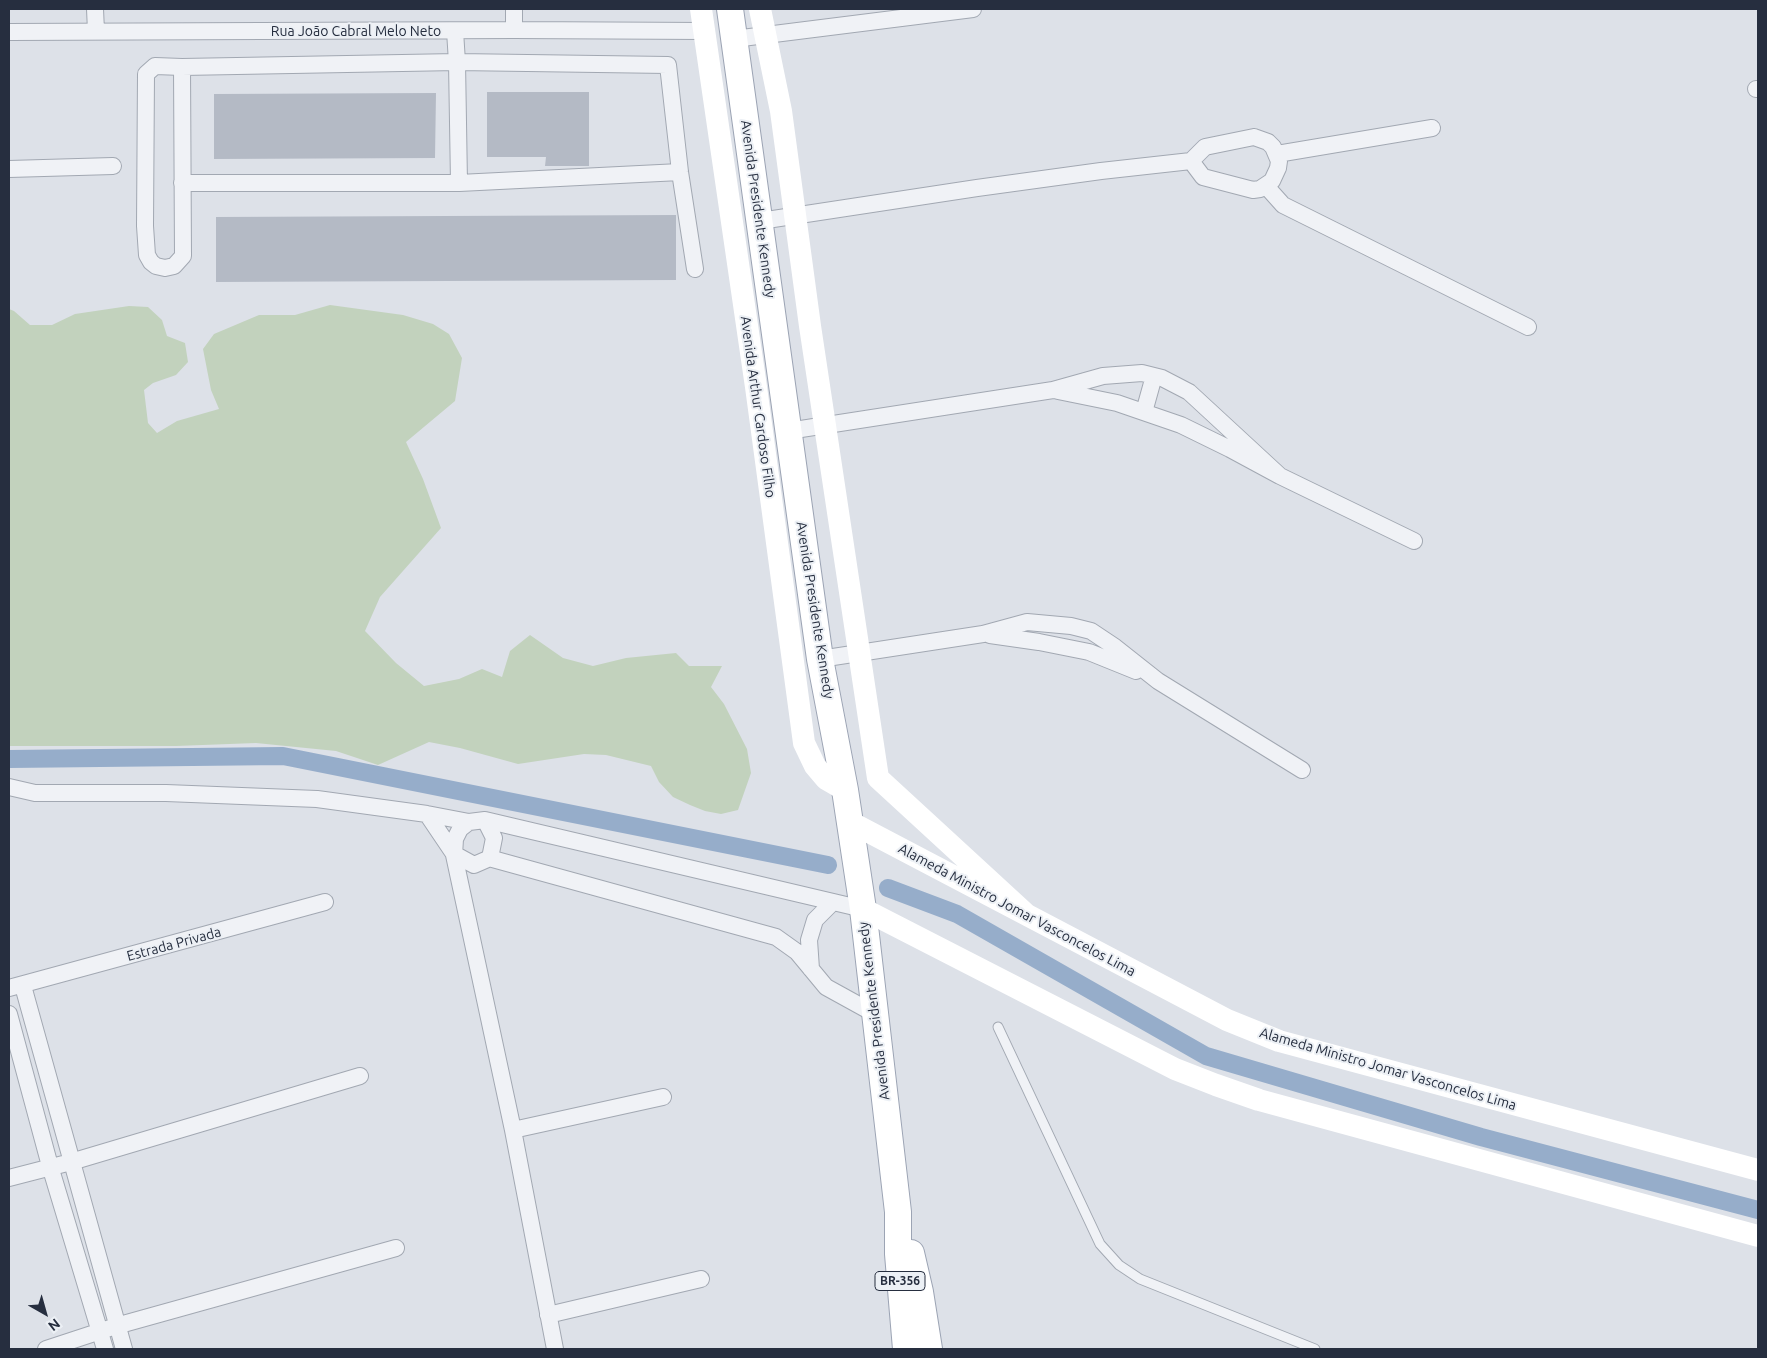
<!DOCTYPE html>
<meta charset="utf-8">
<style>
body{margin:0}
#map{position:relative;width:1767px;height:1358px;overflow:hidden;background:#dde1e8;font-family:Ubuntu,sans-serif}
canvas{display:block}
.frame{position:absolute;inset:0;border:10px solid #262e3f;pointer-events:none}
.north{position:absolute;left:20px;top:1288px;width:50px;height:50px;-webkit-text-stroke:4px #ecf0f5;paint-order:stroke;rotate:142deg;font-size:14px;font-weight:700;line-height:20px;text-align:center;color:#262e3f}
.north::after{content:'';display:block;margin:auto;width:18px;height:22px;background:#262e3f;clip-path:polygon(50% 0,100% 100%,50% 72%,0 100%)}
</style>
<div id="map">
<canvas width="1767" height="1358"></canvas>
<div class="frame"></div>
<div class="north">N</div>
</div>
<script>
const ctx = document.querySelector('canvas').getContext('2d');
ctx.lineJoin = 'round';
function fill(path, color) { ctx.fillStyle = color; ctx.fill(path, 'evenodd'); }
const poly = rows => new Path2D(rows.map(r => 'M' + r).join(''));
function strokePath(path, color, width, dash) { ctx.strokeStyle = color; ctx.lineWidth = width; ctx.lineCap = dash ? 'butt' : 'round'; ctx.setLineDash(dash || []); ctx.stroke(path); }
function drawText(font, color, halo, rows, align = 'center') {
  ctx.font = font + ' Ubuntu,sans-serif'; ctx.lineWidth = 4; ctx.setLineDash([]); ctx.textBaseline = 'middle'; ctx.strokeStyle = halo; ctx.fillStyle = color; for (const [text, x, y, turn = 0] of rows) {
    ctx.save(); ctx.translate(x, y); ctx.rotate((+turn || 0) * Math.PI / 180); ctx.textAlign = isNaN(turn) ? turn : align; if (halo) ctx.strokeText(text, 0, 0); ctx.fillText(text, 0, 0); ctx.restore();
  }
}
fill(poly([
 [330,305,403,315,433,324,449,334,462,358,455,401,406,442,423,479,441,528,380,597,365,631,396,663,424,686,459,679,482,669,502,677,510,651,530,635,563,658,593,666,626,658,676,653,689,666,722,666,711,687,724,704,747,749,751,773,738,810,721,814,705,811,690,805,673,797,659,782,651,766,606,755,584,754,518,764,460,748,429,742,378,765,336,751,256,743,176,746,9,746,9,309,14,311,30,325,52,325,75,314,129,306,148,307,162,320,167,336,185,343,188,362,176,375,153,383,144,390,148,423,157,433,177,421,219,409,211,390,203,349,214,334,259,315,295,315]
]), '#c2d2bd');
strokePath(poly([
 [9,759,283,756,828,865],
 [888,888,957,914,1206,1056,1481,1137,1758,1210]
]), '#96adca', 18);
fill(poly([
 [487,92,589,92,589,166,545,166,546,157,487,157],
 [436,93,435,158,214,159,214,94],
 [676,215,676,280,216,282,216,217]
]), '#b4bac5');
const lane = poly([
 [998,1027,1100,1244,1119,1265,1140,1279,1315,1349]
]);
const street = poly([
 [95,9,96,31],
 [514,30,514,9],
 [455,31,457,62,459,183],
 [9,32,514,30,704,31],
 [734,39,973,9],
 [182,67,155,66,146,74,145,226,147,255,151,262,156,266,165,268,174,266,183,256,182,67,457,62,668,65,680,172,695,269],
 [1756,89,1758,89],
 [1254,137,1268,142,1273,147,1279,161,1278,168,1272,181,1260,189,1253,190,1203,177,1191,161,1205,147,1254,137],
 [1277,154,1432,128],
 [9,169,113,166],
 [182,183,459,183,680,172],
 [1266,186,1283,205,1528,327],
 [760,221,977,188,1101,171,1191,161],
 [1058,391,1117,403,1181,425,1230,449,1280,476,1414,541],
 [1144,412,1154,376],
 [788,431,1053,390,1103,376,1142,373,1162,378,1189,392,1280,476],
 [990,635,1039,642,1089,652,1136,671],
 [820,659,983,634,1027,622,1071,626,1091,631,1115,647,1158,681,1302,770],
 [9,787,35,793,166,793,317,799,427,814,469,822,485,820,863,909],
 [427,814,454,854,474,865,490,858,494,838,485,820],
 [469,822,460,829,455,839,454,855,513,1130,555,1349],
 [489,858,776,937,797,952,826,987,875,1014],
 [811,969,809,940,815,920,833,902],
 [23,986,124,1349],
 [9,988,325,902],
 [9,1014,50,1166,105,1349],
 [513,1130,663,1097],
 [9,1178,71,1162,360,1076],
 [548,1315,701,1279],
 [46,1349,116,1326,396,1248]
]);
const primary = poly([
 [730,9,820,659,845,790,863,909,898,1212,898,1254,906,1349],
 [911,1253,920,1292,929,1349]
]);
strokePath(lane, '#a2a8b2', 11);
strokePath(street, '#a2a8b2', 18);
strokePath(primary, '#9ca4b4', 28);
strokePath(lane, '#f0f2f6', 9);
strokePath(street, '#f0f2f6', 16);
strokePath(poly([
 [701,9,756,387,804,743,815,766,826,779,845,790],
 [760,9,781,111,810,326,878,778,1027,915],
 [850,822,1227,1020,1279,1041,1758,1170],
 [863,909,1175,1069,1216,1085,1259,1100,1758,1236]
]), '#fff', 22);
strokePath(primary, '#fff', 26);
for (const [x, y, w] of [
 [900,1281,50]
]) { const box = new Path2D(); box.roundRect(x - w / 2, y - 9.5, w, 19, 4); ctx.fillStyle = '#ecf0f5'; ctx.fill(box); strokePath(box, '#262e3f', 1); }
drawText('bold 12px', '#262e3f', null, [
 ["BR-356",900,1281]
]);
drawText('14px', '#262e3f', '#ecf0f5', [
 ["Rua João Cabral Melo Neto",356,31],
 ["Avenida Presidente Kennedy",758,209,82],
 ["Avenida Arthur Cardoso Filho",758,407,82],
 ["Avenida Presidente Kennedy",815,610,81],
 ["Alameda Ministro Jomar Vasconcelos Lima",1017,910,28],
 ["Estrada Privada",174,944,-15],
 ["Avenida Presidente Kennedy",874,1011,-97],
 ["Alameda Ministro Jomar Vasconcelos Lima",1388,1069,16]
]);
</script>
